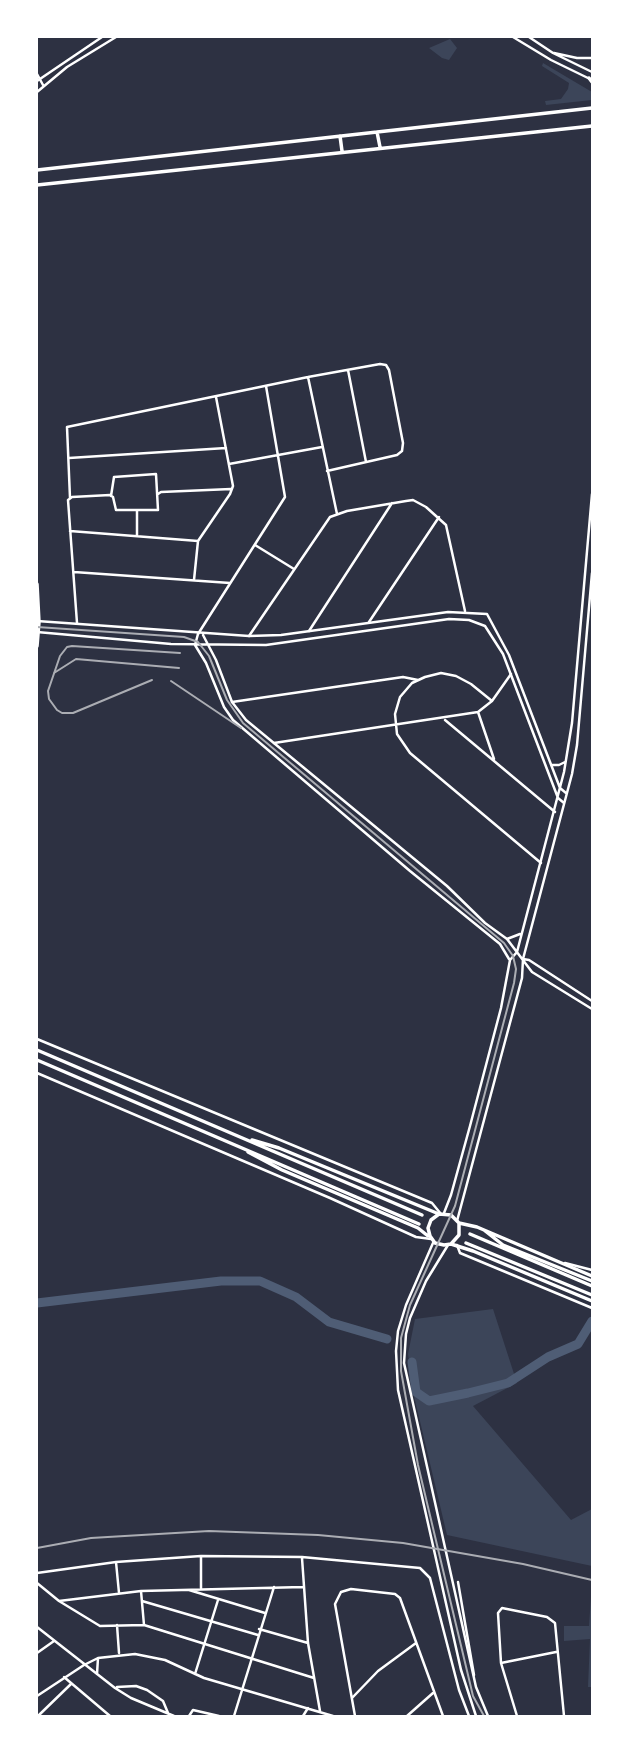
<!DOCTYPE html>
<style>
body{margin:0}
#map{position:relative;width:629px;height:1753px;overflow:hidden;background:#2d3142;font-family:Montserrat,sans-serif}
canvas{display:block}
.frame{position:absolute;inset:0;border:38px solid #fff;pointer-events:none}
</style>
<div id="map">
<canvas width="629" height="1753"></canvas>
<div class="frame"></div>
</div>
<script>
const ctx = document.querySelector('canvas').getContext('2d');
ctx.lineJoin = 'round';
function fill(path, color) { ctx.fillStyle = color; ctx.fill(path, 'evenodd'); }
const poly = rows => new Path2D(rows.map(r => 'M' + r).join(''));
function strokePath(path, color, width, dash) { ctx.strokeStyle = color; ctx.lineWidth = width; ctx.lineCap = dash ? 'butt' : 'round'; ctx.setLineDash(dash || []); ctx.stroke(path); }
fill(poly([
 [450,39,457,48,449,60,442,58,429,48],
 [543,63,592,92,592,100,546,105,545,101,561,99,568,89,569,83,542,66],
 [493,1309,517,1383,473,1406,571,1520,592,1509,592,1566,447,1535,414,1396,408,1354,415,1319],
 [592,1582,592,1687,588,1687,590,1639,564,1641,564,1626,589,1626]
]), '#3c4559');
strokePath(poly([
 [37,1303,221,1281,260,1281,296,1297,329,1322,387,1339],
 [412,1362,416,1392,429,1401,468,1393,508,1383,548,1357,578,1344,592,1321]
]), '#4f5d75', 9);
strokePath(poly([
 [37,74,43,85],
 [348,370,366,462],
 [308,377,337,514],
 [69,458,226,448],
 [229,464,322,447],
 [158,494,161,492,231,489],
 [70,498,67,427,308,377,380,364,386,365,389,370,403,443,402,451,397,455,327,471],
 [137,510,137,535],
 [70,531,198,541],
 [255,545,294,569],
 [74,572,230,583],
 [194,580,198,541,230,494,233,486,216,397],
 [369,622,439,517],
 [77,623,68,500,72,497,110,495,113,497,116,510,158,510,156,474,114,477,111,496],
 [309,631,392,503],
 [198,634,285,497,266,386],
 [249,636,330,517,347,511,406,501,413,500,426,507,446,525,465,611],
 [492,701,471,684,456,676,441,673,425,677,412,683,400,697,395,714,397,734,410,753,541,863],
 [232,702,403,677,418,680],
 [478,712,494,759],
 [445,720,555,812],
 [274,743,478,712,492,701,511,674],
 [37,1039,432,1203,441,1214],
 [37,1073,330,1198,416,1237,431,1239],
 [457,1245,460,1253,592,1308],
 [565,1263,592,1270],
 [302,1558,308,1643,320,1711],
 [116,1562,119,1593],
 [37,1573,116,1562,201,1556,302,1557,420,1568,430,1578,459,1690,469,1716],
 [458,1582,474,1675],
 [37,1583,59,1601,100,1626,144,1625,314,1678],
 [201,1588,201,1556],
 [189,1590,265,1613],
 [141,1591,144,1625],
 [59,1601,141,1591,303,1587],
 [142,1601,258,1635],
 [117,1625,119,1653],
 [37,1627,115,1688,131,1698,174,1716],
 [259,1629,308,1643],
 [37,1653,54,1641],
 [501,1663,556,1652],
 [97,1674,98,1658],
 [195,1674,218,1600],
 [64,1677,110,1716],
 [117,1687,136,1686,147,1690,163,1701,168,1713],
 [37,1696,84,1665,98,1658,135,1654,165,1660,204,1678,333,1716],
 [352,1698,378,1671,416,1643],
 [38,1716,71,1684],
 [189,1716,193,1710,219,1716],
 [234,1716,274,1587],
 [303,1716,308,1708],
 [355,1716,335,1604,341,1592,351,1589,395,1594,400,1598,443,1716],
 [407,1716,433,1693],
 [517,1716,501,1663,498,1613,502,1608,547,1617,555,1623,564,1716]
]), '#fff', 2.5);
strokePath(poly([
 [513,37,551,60,590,79],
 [529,37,553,53,592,72],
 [554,53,577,58,592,58],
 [37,81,102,37],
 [37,92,67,67,116,37],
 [37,621,249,636,281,635,448,612,487,614,509,655,560,788,566,793],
 [37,632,171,644,266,645,449,619,469,620,485,626,503,654,558,798,564,803],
 [198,634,195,645,206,663,224,707,233,720,410,871,500,944,509,959],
 [203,635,216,660,232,702,246,720,447,886,485,923,507,939,532,972,592,1009],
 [552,765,559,765,565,762],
 [507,939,520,934],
 [523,959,529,960,592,1001],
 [444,1213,451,1195,470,1126,501,1008,510,960,517,952,564,772,572,723,592,494],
 [457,1221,522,978,523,959,572,774,577,745,592,573],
 [433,1243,406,1305,398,1331,396,1351,398,1390,461,1670,476,1716],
 [448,1245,426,1281,410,1318,406,1334,404,1363,476,1687,488,1716]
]), '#fff', 2.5);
strokePath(poly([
 [589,78,592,82],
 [377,132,380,147],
 [340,136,342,151],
 [37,170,592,108],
 [37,185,592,126],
 [37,584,39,622,37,646]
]), '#fff', 3.5);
strokePath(poly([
 [37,1050,422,1215],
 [37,1060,419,1224],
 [252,1140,279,1148,439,1214],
 [248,1152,282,1170,418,1228,428,1236],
 [459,1223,477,1227,592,1276],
 [484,1230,503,1245,592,1281],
 [470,1234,592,1286],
 [466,1243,592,1295],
 [451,1244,459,1235,459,1223,451,1215,439,1214,431,1220,428,1228,430,1236,435,1243,444,1245,451,1244,473,1251,592,1301]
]), '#fff', 3.5);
strokePath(poly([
 [37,627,184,637,198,642,209,656,227,700,243,723,504,943,513,956,516,969,514,983,455,1206,410,1305,401,1338,401,1371,418,1465,473,1696,484,1716],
 [54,673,76,659,179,668],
 [152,680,73,713,62,713,57,710,49,699,48,691,60,656,67,647,72,646,180,653],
 [171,681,241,728]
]), '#abadb3', 2);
strokePath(poly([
 [37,1548,91,1538,209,1531,318,1535,403,1543,523,1564,592,1580]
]), '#abadb3', 2);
</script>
